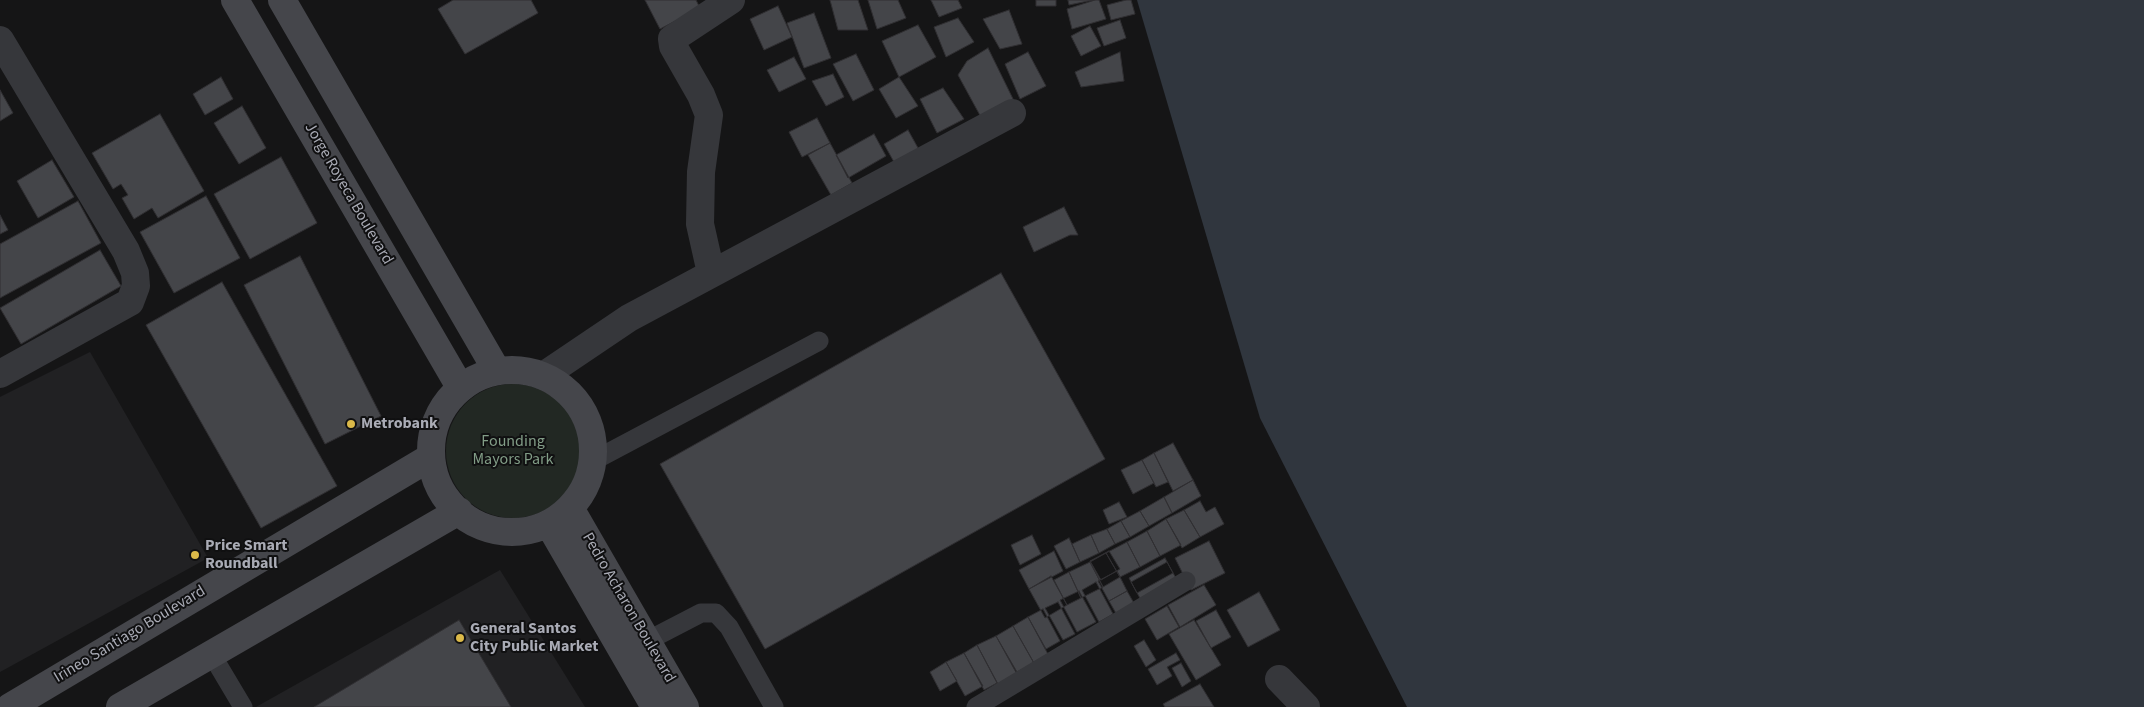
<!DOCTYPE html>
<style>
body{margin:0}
canvas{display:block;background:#151516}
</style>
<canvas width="2144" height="707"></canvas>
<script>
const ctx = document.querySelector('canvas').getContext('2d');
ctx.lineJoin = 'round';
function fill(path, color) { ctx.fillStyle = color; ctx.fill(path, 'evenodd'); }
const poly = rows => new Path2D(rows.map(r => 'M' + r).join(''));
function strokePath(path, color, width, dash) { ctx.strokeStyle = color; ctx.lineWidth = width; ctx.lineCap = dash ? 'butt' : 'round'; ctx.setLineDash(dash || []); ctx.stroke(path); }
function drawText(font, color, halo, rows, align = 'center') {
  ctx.font = font + ' "Source Sans 3",sans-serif'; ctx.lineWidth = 4; ctx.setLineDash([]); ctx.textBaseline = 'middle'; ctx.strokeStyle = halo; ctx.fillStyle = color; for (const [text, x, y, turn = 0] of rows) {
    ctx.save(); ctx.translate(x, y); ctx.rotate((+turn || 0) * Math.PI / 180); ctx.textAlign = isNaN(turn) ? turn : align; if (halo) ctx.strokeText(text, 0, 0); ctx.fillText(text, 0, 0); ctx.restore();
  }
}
fill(poly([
 [90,352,208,558,0,672,0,397],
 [500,570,585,707,256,707]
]), '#212123');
fill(poly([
 '446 451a67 67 0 1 1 134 0a67 67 0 1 1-134 0Z'
]), '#222823');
fill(poly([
 [1137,0,2144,0,2144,707,1407,707,1260,418]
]), '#30363e');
const building = poly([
 [453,0,531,0,538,13,465,54,438,9,453,0],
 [645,0,696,0,700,8,660,29,645,0],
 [830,0,858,0,868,30,838,30,830,0],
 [868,0,898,0,906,18,877,29,868,0],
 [931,0,958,0,962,8,939,17,931,0],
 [1036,0,1056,0,1056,6,1036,6,1036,0],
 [1068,0,1093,0,1069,5,1068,0],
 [1095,0,1099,0,1106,19,1072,29,1067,9,1095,0],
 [1126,0,1131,0,1135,14,1111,20,1107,5,1126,0],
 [778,6,792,37,764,50,750,19,778,6],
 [1009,10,1022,44,1000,49,983,19,1009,10],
 [814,13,831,58,804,68,787,23,814,13],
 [958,18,974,42,946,57,934,27,958,18],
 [1120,20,1126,38,1104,46,1097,28,1120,20],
 [918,25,936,57,899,77,882,41,918,25],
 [1090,26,1101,46,1081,56,1071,36,1090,26],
 [988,48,1015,103,982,119,958,75,967,61,988,48],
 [1028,52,1046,86,1020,99,1005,64,1028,52],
 [1120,52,1124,81,1081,87,1075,72,1120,52],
 [856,54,874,90,853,101,833,64,856,54],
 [794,57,806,79,779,92,767,70,794,57],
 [833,74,844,97,826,106,812,81,833,74],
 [221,77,233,99,205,115,193,94,221,77],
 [899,77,918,106,896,118,879,89,899,77],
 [943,88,964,119,937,133,920,99,943,88],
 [0,90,13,113,0,121,0,90],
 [242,106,266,148,239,164,214,123,242,106],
 [160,114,204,191,158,218,152,208,134,219,122,198,128,195,121,184,113,189,92,153,160,114],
 [817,118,830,143,802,157,789,132,817,118],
 [908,130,923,157,899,171,884,144,908,130],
 [874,134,886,156,848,178,836,155,874,134],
 [830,143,852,183,831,195,808,155,830,143],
 [281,157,317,223,250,259,214,194,281,157],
 [52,160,74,197,38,218,17,181,52,160],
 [206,196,240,258,174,293,140,232,206,196],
 [78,201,101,243,0,298,0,244,78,201],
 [1064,207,1078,235,1070,235,1034,252,1023,227,1064,207],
 [0,215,8,230,0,234,0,215],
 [100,250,121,286,21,344,0,308,100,250],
 [300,256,381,416,325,444,244,285,300,256],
 [1001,273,1105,459,765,649,660,464,1001,273],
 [222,282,337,486,261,528,146,325,222,282],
 [1173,443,1193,480,1173,491,1154,453,1173,443],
 [1154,453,1168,482,1156,487,1142,460,1154,453],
 [1142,460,1154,483,1133,494,1121,470,1142,460],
 [1193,480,1201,496,1172,513,1164,497,1193,480],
 [1164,497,1172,513,1149,526,1140,511,1164,497],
 [1200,501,1206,512,1215,507,1224,524,1200,537,1184,510,1200,501],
 [1119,502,1127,517,1109,524,1103,510,1119,502],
 [1184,510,1200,537,1182,548,1166,519,1184,510],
 [1140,511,1149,526,1130,537,1121,521,1140,511],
 [1166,519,1181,545,1160,556,1147,531,1166,519],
 [1121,521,1130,537,1115,544,1107,529,1121,521],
 [1107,529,1115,544,1099,553,1091,535,1107,529],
 [1147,531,1160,556,1140,567,1127,542,1147,531],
 [1032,535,1041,554,1020,565,1011,545,1032,535],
 [1091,535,1099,553,1080,562,1072,544,1091,535],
 [1069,538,1080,562,1066,569,1054,546,1069,538],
 [1209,541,1225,573,1191,590,1175,558,1209,541],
 [1127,542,1140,567,1120,577,1106,553,1127,542],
 [1054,551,1063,571,1029,589,1019,570,1054,551],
 [1109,551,1120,569,1101,580,1090,561,1109,551],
 [1106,553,1120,577,1103,587,1090,562,1106,553],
 [1165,558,1173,573,1137,593,1129,578,1165,558],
 [1090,562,1103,587,1081,598,1069,572,1090,562],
 [1167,562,1177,580,1141,600,1131,582,1167,562],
 [1117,571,1127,591,1109,601,1098,581,1117,571],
 [1069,572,1081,598,1067,605,1054,580,1069,572],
 [1051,576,1067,605,1045,618,1029,589,1051,576],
 [1096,582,1113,614,1099,622,1082,590,1096,582],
 [1204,585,1216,605,1180,627,1168,605,1204,585],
 [1079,591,1096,622,1077,632,1060,600,1079,591],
 [1127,591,1135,605,1117,615,1109,601,1127,591],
 [1259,592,1280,630,1248,647,1227,610,1259,592],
 [1058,602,1075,634,1063,640,1045,608,1058,602],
 [1167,606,1179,627,1157,640,1145,619,1167,606],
 [1043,609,1060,641,1046,649,1028,617,1043,609],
 [1216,610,1231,637,1211,648,1196,621,1216,610],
 [1028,617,1050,658,1035,665,1013,626,1028,617],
 [459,620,511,707,314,707,459,620],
 [1194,620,1221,665,1196,680,1169,634,1194,620],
 [1013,626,1034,663,1017,672,996,636,1013,626],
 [996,636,1018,676,999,686,977,645,996,636],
 [1144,640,1156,660,1146,667,1134,646,1144,640],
 [977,645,997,683,984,690,964,653,977,645],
 [964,653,983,686,965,696,946,662,964,653],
 [1176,653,1180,660,1167,667,1172,676,1157,685,1148,669,1176,653],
 [946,662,957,681,940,691,930,672,946,662],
 [1181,663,1191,681,1182,687,1172,668,1181,663],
 [1200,684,1214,707,1165,707,1163,704,1200,684]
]);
fill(building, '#444549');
strokePath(building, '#302f32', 1);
strokePath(poly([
 [593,461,819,341],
 [647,641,701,613,716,613,729,627,774,707],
 [212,655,243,707],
 [976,707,1186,581]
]), '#36373b', 19);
strokePath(poly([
 [0,40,126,251,135,273,136,286,130,302,0,374],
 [711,273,700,224,701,172,709,115,701,95,673,46,672,39,731,0],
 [543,376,629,318,1012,113],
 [1279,679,1306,707]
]), '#36373b', 28);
strokePath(poly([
 [235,0,460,387],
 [282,0,497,371],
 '431 451a81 81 0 1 1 162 0a81 81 0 1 1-162 0Z',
 [570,508,685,707],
 [549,524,655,707],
 [10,707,431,457],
 [120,707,459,511]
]), '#45464b', 28);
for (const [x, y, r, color] of [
 [351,424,5,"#dbb949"],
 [195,555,5,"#dbb949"],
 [460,638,5,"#dbb949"]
]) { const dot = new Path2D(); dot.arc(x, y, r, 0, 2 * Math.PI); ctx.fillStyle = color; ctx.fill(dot); strokePath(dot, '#101011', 2); }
drawText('16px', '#a9abb5', '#101011', [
 ["Jorge Royeca Boulevard",348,194,60],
 ["Pedro Acharon Boulevard",628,608,60],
 ["Irineo Santiago Boulevard",130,635,-31]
]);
drawText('bold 16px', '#a9abb5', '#101011', [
 ["Metrobank",361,424],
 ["Price Smart",205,546],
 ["Roundball",205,564],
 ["General Santos",470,629],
 ["City Public Market",470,647]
], 'left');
drawText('16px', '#829d87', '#101011', [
 ["Founding",513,442],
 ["Mayors Park",513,460]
]);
</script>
